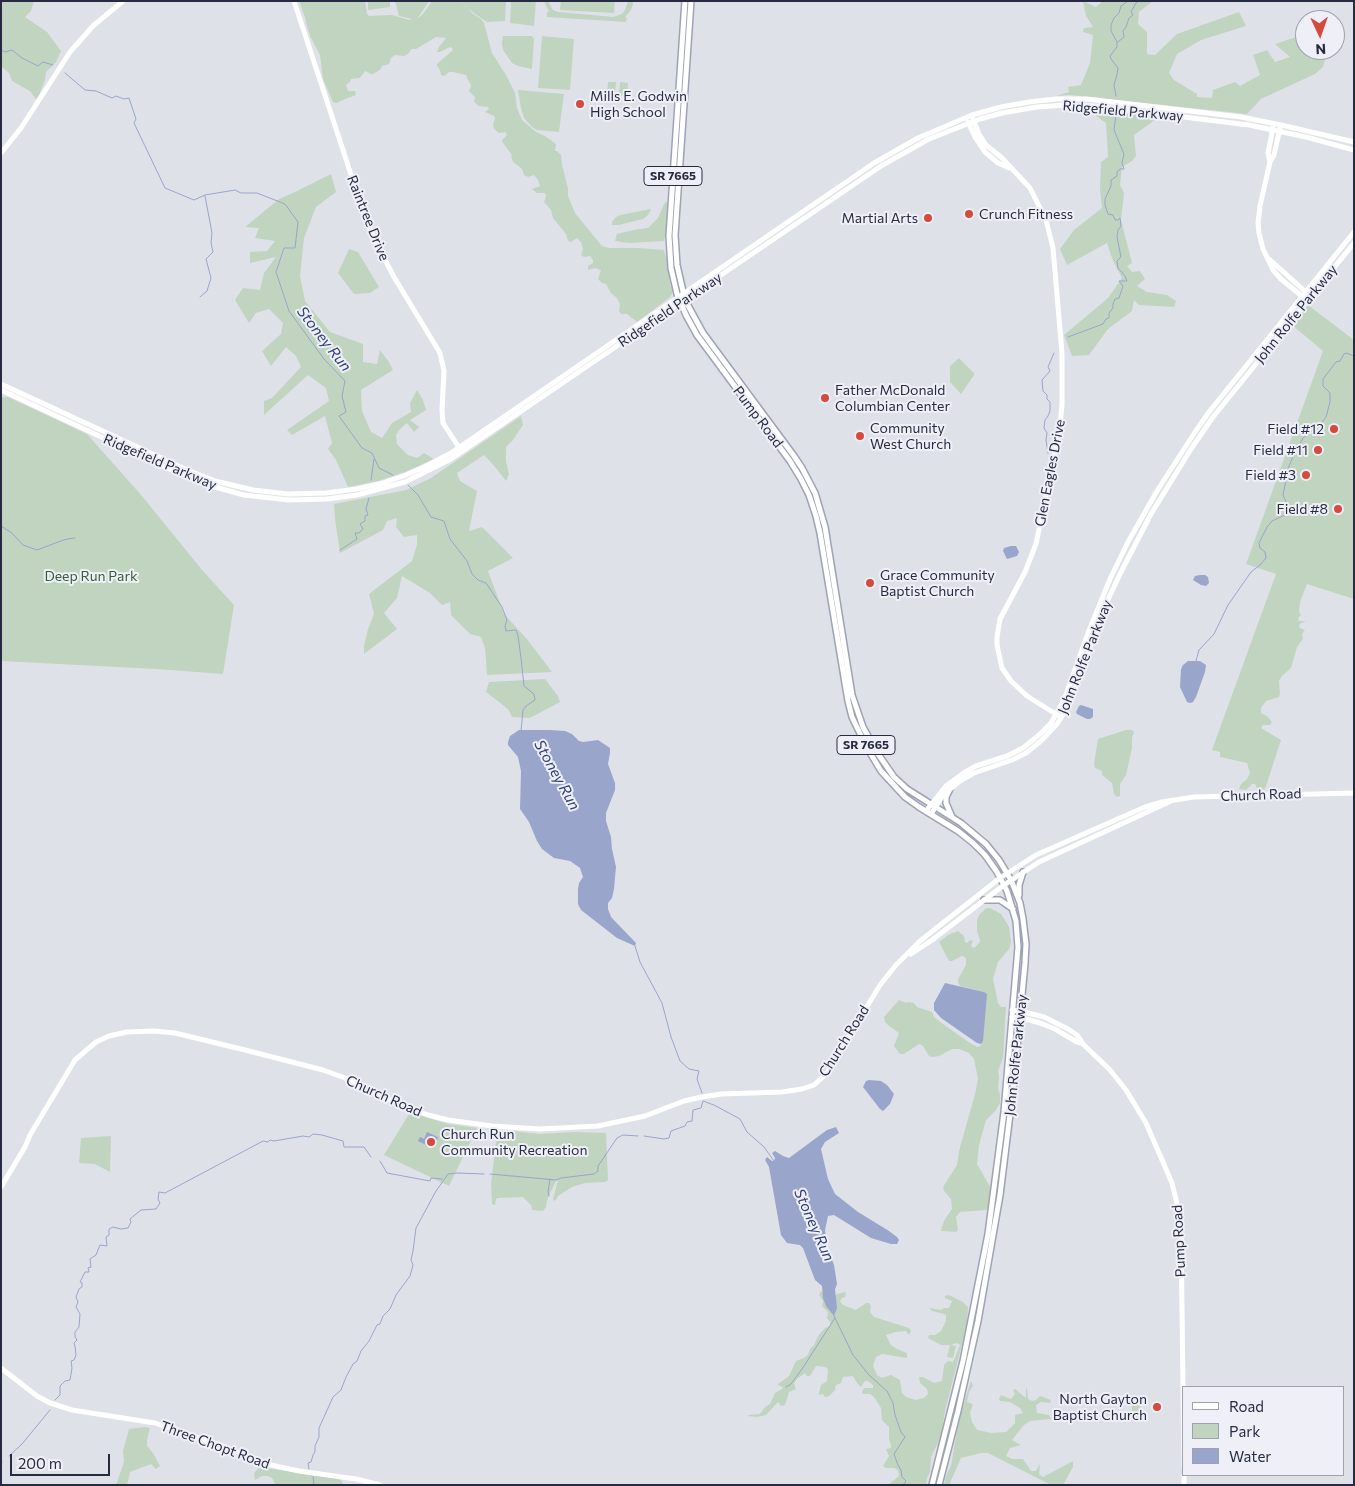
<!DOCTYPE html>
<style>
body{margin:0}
#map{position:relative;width:1355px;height:1486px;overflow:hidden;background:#dfe1e9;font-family:Commissioner,sans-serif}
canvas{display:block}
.frame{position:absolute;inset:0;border:2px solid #272b41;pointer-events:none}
.legend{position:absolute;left:1182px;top:1386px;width:162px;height:90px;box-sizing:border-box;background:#eff0f7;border:1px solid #9fa1ae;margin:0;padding:6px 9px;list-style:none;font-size:15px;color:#272b41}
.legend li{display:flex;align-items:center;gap:10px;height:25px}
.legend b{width:25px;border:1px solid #9fa1ae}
.north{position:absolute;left:1295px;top:10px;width:50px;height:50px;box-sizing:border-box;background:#eff0f7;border:1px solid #9fa1ae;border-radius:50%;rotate:177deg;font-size:14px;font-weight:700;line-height:20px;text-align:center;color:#272b41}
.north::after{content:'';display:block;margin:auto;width:18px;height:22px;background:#d44a3e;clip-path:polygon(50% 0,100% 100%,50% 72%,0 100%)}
.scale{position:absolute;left:10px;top:1454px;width:100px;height:22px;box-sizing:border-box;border:2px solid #272b41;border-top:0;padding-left:6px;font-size:15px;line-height:18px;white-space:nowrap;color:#272b41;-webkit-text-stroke:4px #eff0f7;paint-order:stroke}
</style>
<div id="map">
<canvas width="1355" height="1486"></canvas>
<div class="frame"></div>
<ul class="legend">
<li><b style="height:6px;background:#fff"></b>Road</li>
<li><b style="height:14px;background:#c1d4c0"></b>Park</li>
<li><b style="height:14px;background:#99a5cb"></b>Water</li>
</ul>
<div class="north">N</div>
<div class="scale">200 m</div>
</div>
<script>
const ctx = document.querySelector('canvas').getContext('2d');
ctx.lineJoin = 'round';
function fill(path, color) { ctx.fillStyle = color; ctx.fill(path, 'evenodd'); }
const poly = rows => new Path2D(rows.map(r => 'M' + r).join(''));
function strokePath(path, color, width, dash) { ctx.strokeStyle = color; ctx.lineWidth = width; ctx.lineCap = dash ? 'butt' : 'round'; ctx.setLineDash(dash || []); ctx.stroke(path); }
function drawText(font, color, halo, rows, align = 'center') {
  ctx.font = font + ' Commissioner,sans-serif'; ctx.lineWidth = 4; ctx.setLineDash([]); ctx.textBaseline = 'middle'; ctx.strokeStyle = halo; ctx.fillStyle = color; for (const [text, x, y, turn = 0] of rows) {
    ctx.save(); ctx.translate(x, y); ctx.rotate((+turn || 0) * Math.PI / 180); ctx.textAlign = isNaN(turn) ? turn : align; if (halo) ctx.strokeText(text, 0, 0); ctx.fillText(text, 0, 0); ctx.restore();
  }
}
fill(poly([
 [1,1,34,1,31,11,25,17,47,32,61,51,56,62,46,72,45,80,39,95,36,99,30,91,12,81,9,73,1,66],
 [299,1,365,1,367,14,369,16,392,15,409,20,412,19,399,16,395,1,429,1,417,19,423,14,432,1,461,1,473,14,481,19,484,23,492,53,506,75,515,93,517,108,522,120,536,132,545,136,556,144,555,151,557,151,561,155,562,165,568,188,568,196,575,213,602,246,609,248,638,248,664,250,667,260,670,285,672,290,672,294,669,298,637,322,627,314,621,314,619,311,620,304,617,298,611,293,606,284,602,283,598,279,601,270,595,268,588,270,588,266,593,263,593,260,590,256,584,257,581,255,583,249,581,242,577,238,571,242,568,241,566,234,553,218,551,210,544,202,546,196,545,193,537,193,532,189,540,186,538,180,534,175,528,177,524,175,522,169,513,162,511,156,512,155,503,143,502,140,507,135,505,132,499,133,494,129,493,124,495,118,494,116,485,112,489,109,488,107,479,106,474,102,475,97,469,91,471,86,466,75,453,72,449,72,444,76,441,75,440,70,437,66,437,64,453,50,452,48,450,47,440,52,437,52,439,47,446,38,436,37,416,49,412,49,408,54,404,56,395,55,391,58,389,64,382,66,381,69,373,74,371,74,365,71,360,78,351,79,350,82,346,85,348,91,355,91,356,95,343,100,337,103,333,102,323,79,320,55,310,36,306,22,306,20],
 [368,1,390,1,390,7,368,10],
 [462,1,506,1,505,21,487,22,475,14,465,6],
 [511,1,536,1,534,26,510,23],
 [544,1,548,1,553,10,558,12,613,17,622,14,625,10,628,1,633,1,633,4,631,10,625,17,627,18,626,22,547,17,547,12,549,12],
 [561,1,615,1,614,13,560,10],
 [1083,1,1096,7,1103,1,1153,1,1139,12,1138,24,1147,32,1147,54,1155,55,1177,34,1239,12,1246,26,1201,40,1177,54,1169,73,1174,80,1197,94,1197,97,1212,98,1213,90,1235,82,1240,86,1260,75,1253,55,1267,50,1275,62,1290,57,1275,44,1305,34,1305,50,1333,50,1326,55,1323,67,1315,74,1261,99,1247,114,1070,95,1056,96,1069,92,1068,87,1081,85,1090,63,1093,35,1083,32,1084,28,1093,27,1086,16],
 [503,36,532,36,534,39,532,69,518,66,512,63,503,50,502,43],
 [542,36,574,39,570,90,538,88],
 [608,82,616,82,615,95,607,95],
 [620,82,628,83,627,96,619,96],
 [518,90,564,94,559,132,537,130,532,127,524,118,521,108],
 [1098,110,1159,117,1134,135,1136,156,1132,161,1122,167,1120,185,1124,193,1121,220,1132,263,1127,266,1132,272,1140,271,1145,279,1137,286,1147,292,1167,295,1176,301,1174,307,1139,305,1134,300,1132,311,1108,329,1089,355,1072,356,1064,335,1108,298,1122,278,1113,261,1107,243,1067,265,1060,249,1074,230,1102,208,1100,190,1101,162,1108,157,1106,123,1096,116],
 [331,174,336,192,316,207,304,238,300,276,305,301,330,332,363,344,363,362,377,364,380,350,389,362,393,370,361,390,362,411,371,432,382,438,392,423,411,412,410,403,417,390,423,400,426,410,410,420,419,427,414,432,407,423,400,429,396,435,397,444,408,455,417,458,424,453,434,459,405,472,378,481,348,487,336,460,328,449,332,443,325,416,292,435,287,430,329,401,326,388,308,375,264,415,264,401,272,398,301,367,296,356,286,347,271,366,262,351,281,334,283,323,269,309,256,313,249,323,235,300,243,288,260,290,264,273,276,257,250,263,250,252,267,251,275,241,255,238,259,228,245,227,279,199,295,192],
 [667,201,667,226,664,241,629,243,615,241,617,234,633,230,648,228,658,218,664,204],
 [651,209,648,215,643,219,619,225,612,225,612,222,616,217,620,215],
 [349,249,358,252,379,287,370,293,354,294,338,273],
 [1308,305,1354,340,1354,599,1307,584,1300,602,1299,612,1301,615,1298,618,1299,621,1306,621,1301,623,1299,626,1300,628,1305,630,1302,634,1303,639,1297,647,1291,668,1282,676,1279,681,1280,693,1279,697,1266,701,1261,708,1261,713,1267,716,1272,722,1270,725,1263,725,1261,728,1281,740,1266,786,1265,789,1258,790,1255,784,1252,784,1246,790,1239,789,1241,784,1247,779,1250,773,1247,763,1220,757,1220,752,1212,750,1276,574,1246,564,1323,351,1292,325],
 [959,358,974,373,974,375,961,394,950,382,950,366],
 [1,397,8,397,87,434,142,496,202,570,234,605,223,674,156,669,1,661],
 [521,416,523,425,513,440,506,447,506,461,509,474,506,481,496,468,484,455,457,473,460,481,477,491,469,531,482,527,513,558,488,571,504,614,527,639,552,672,487,675,485,648,481,637,470,634,451,615,450,602,442,605,430,593,402,576,397,598,384,613,397,629,364,654,364,646,368,629,374,614,369,594,412,561,417,545,417,535,404,537,396,527,397,518,387,521,383,530,340,553,335,519,334,504,406,490,431,478],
 [545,679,558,696,560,702,530,718,512,717,508,709,486,692,489,682],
 [1126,730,1132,730,1134,732,1132,738,1132,748,1126,775,1120,784,1120,796,1117,797,1114,794,1112,783,1102,775,1102,771,1095,768,1094,764,1098,739],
 [986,908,990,908,1001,914,1009,927,1011,942,1009,949,998,962,993,979,998,1003,1001,1007,1006,1007,1003,1058,998,1071,999,1077,998,1088,1000,1095,1000,1103,996,1110,986,1120,979,1145,977,1164,992,1190,987,1210,960,1212,956,1217,958,1230,956,1232,944,1231,941,1231,942,1226,945,1219,952,1209,951,1199,944,1191,943,1187,957,1165,959,1151,975,1094,978,1079,974,1059,969,1053,959,1049,952,1049,939,1056,933,1057,929,1056,923,1046,919,1044,904,1054,900,1054,894,1046,899,1033,889,1026,885,1022,884,1017,899,1000,906,1003,908,1002,914,1003,917,1007,932,1012,934,1017,943,1024,970,1043,977,1047,980,1046,983,1041,984,992,960,986,958,983,958,979,966,965,966,958,962,956,952,961,949,961,939,942,948,935,958,931,964,936,965,942,967,943,969,941,973,940,971,946,974,948,980,942,980,940,977,931,977,920,979,915],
 [409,1114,416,1114,448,1124,477,1128,449,1186,384,1155],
 [511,1131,540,1134,573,1132,606,1133,608,1180,606,1182,585,1183,572,1187,558,1196,556,1200,554,1201,553,1199,558,1180,556,1181,547,1200,546,1207,543,1211,532,1210,531,1205,523,1197,498,1198,496,1199,495,1205,492,1204,491,1184,496,1142,500,1133],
 [111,1136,110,1172,95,1164,79,1163,81,1138],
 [821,1291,834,1297,837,1294,845,1292,846,1293,845,1297,842,1298,840,1301,843,1305,856,1310,866,1303,869,1303,871,1306,870,1312,874,1317,909,1328,911,1331,909,1335,906,1331,896,1332,886,1335,891,1345,897,1349,907,1353,907,1358,882,1354,876,1357,873,1366,877,1375,882,1378,891,1375,900,1380,902,1393,906,1397,916,1400,924,1398,928,1394,927,1389,920,1383,919,1377,923,1377,934,1383,942,1381,944,1365,948,1361,953,1362,960,1345,957,1343,951,1345,956,1346,953,1358,947,1357,950,1345,941,1345,928,1338,929,1335,935,1335,941,1331,946,1321,946,1315,944,1314,932,1311,929,1308,941,1310,944,1308,949,1308,952,1301,945,1298,945,1296,949,1295,963,1302,968,1307,967,1325,945,1411,941,1437,931,1457,930,1472,927,1478,926,1485,888,1485,899,1476,898,1470,894,1468,886,1468,883,1466,889,1456,886,1449,891,1448,891,1445,889,1439,889,1427,882,1420,881,1408,874,1397,870,1394,863,1394,862,1392,864,1388,873,1388,873,1385,868,1381,865,1381,861,1387,857,1383,853,1376,843,1377,841,1383,836,1385,835,1390,829,1396,825,1397,823,1394,819,1395,819,1393,821,1385,827,1381,828,1369,825,1367,816,1366,810,1376,807,1376,805,1373,797,1379,794,1383,796,1389,789,1392,785,1405,781,1406,778,1402,766,1415,757,1417,748,1416,749,1415,760,1414,765,1407,770,1404,775,1393,782,1389,783,1387,778,1385,778,1384,789,1376,796,1361,804,1358,808,1355,810,1349,814,1345,818,1336,825,1328,830,1326,830,1322,827,1318,828,1312,822,1306,823,1301,819,1295],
 [971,1381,973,1386,969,1392,967,1402,973,1404,970,1413,972,1422,977,1430,992,1433,1006,1432,1015,1423,1015,1415,1023,1413,1020,1408,1010,1402,1000,1401,999,1399,1001,1395,1011,1399,1015,1394,1013,1390,1015,1389,1026,1398,1026,1389,1027,1388,1028,1399,1032,1401,1036,1400,1040,1396,1051,1400,1050,1403,1041,1402,1036,1405,1037,1413,1049,1415,1051,1419,1030,1421,1024,1425,1012,1440,1021,1445,1010,1448,1006,1456,1012,1459,1023,1459,1031,1471,1036,1471,1040,1464,1039,1474,1043,1477,1073,1461,1073,1467,1063,1485,1051,1485,988,1453,981,1453,961,1458,949,1485,944,1485,946,1476,951,1466,959,1419],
 [1132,1403,1140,1403,1139,1418,1132,1418],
 [145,1427,150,1428,147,1440,147,1446,153,1453,160,1466,156,1469,151,1464,130,1472,128,1482,125,1485,116,1485,124,1462,123,1451,129,1429],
 [260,1467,340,1479,343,1483,341,1485,276,1485,272,1478,268,1476,262,1476,255,1480,254,1473]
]), '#c1d4c0');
fill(poly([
 [1011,546,1016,546,1019,552,1017,556,1007,559,1003,551,1004,548],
 [1200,575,1205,575,1208,577,1209,583,1206,586,1201,585,1193,580,1195,576],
 [1188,661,1200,661,1206,665,1205,672,1196,697,1193,702,1190,703,1187,702,1180,687,1181,669,1183,665],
 [1081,705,1093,709,1093,717,1090,719,1087,719,1077,714,1076,712,1079,706],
 [519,730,550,730,565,731,572,734,579,741,583,742,598,740,610,748,610,753,608,764,615,783,615,790,606,813,606,821,611,837,612,849,616,867,614,889,612,898,608,903,608,909,611,917,636,943,635,946,617,938,581,910,578,904,578,889,579,883,583,877,580,868,570,861,554,858,542,849,537,841,529,822,520,809,521,771,518,757,508,745,508,742,510,736],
 [945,983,984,992,987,994,983,1041,981,1044,977,1043,941,1018,934,1010,934,1003],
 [869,1080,881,1081,887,1085,894,1094,890,1104,883,1111,880,1109,863,1087,866,1081],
 [836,1127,839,1133,825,1142,821,1149,828,1179,835,1194,858,1212,889,1231,897,1237,899,1240,897,1244,891,1244,871,1238,834,1215,828,1216,825,1230,827,1247,834,1265,837,1284,835,1289,837,1308,834,1316,826,1306,823,1298,822,1286,815,1280,803,1248,800,1245,787,1243,781,1235,769,1167,765,1160,767,1157,772,1161,774,1161,775,1158,772,1153,775,1151,783,1156,789,1158,827,1130],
 [427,1132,438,1137,436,1142,431,1140,428,1146,418,1141,420,1137,424,1139]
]), '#99a5cb');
strokePath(poly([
 [1118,42,1124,37,1123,31,1126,27,1129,18,1133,15,1131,12,1136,3,1139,1],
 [1,50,5,52,12,50,22,58,38,66,43,62,53,65],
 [65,73,85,90,96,91,112,98,116,96,124,99,129,98,136,119,134,123,165,188,194,200,205,195,235,190,241,193,257,193,285,204,298,222,295,248,284,248,276,272,289,311,324,359,345,381,342,396,346,412,339,416,362,448,372,453,379,468,393,475],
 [1116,96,1114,85,1117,74,1118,68,1111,59,1110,56,1117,47,1117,42,1111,31,1111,25,1114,18,1119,13,1121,6,1128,1],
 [200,297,207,291,211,278,206,259,213,252,211,243,212,233,205,196],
 [1068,337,1103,324,1106,319,1109,318,1109,313,1113,308,1113,304,1115,299,1119,298,1123,286,1119,281,1127,281,1125,276,1118,268,1117,261,1121,257,1117,237,1118,230,1121,226,1120,218,1118,220,1115,220,1113,215,1108,214,1105,205,1105,199,1111,186,1111,180,1117,176,1117,172,1120,169,1124,169,1122,163,1124,154,1114,130,1116,114],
 [1048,453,1046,440,1047,433,1044,428,1045,420,1048,416,1050,411,1050,402,1047,399,1047,395,1043,391,1042,380,1050,371,1048,367,1054,353],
 [371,480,374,459],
 [408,485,418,495,431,517,444,521,450,539,467,561,472,574,478,580,486,583,502,607,507,620,505,626,506,631,516,630,518,636,521,658,524,686,534,694,535,700,526,706,523,710,521,731],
 [1,526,12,533,23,545,37,550,58,542,67,539,75,538],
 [340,550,357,539,355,533,359,533,363,529,360,524,365,521,365,516,368,515,366,509,369,498],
 [1196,661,1199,650,1214,634,1228,605,1251,572,1260,565,1266,558,1265,552,1260,548,1259,543,1267,527,1272,521,1287,514,1288,506,1283,495,1288,469,1292,459,1303,438,1320,425,1326,417,1330,402,1330,393,1323,386,1323,379,1336,362,1340,361,1344,354,1346,353,1354,356],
 [635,946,640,962,662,1003,671,1037,680,1061,689,1069,699,1071,697,1079,702,1093],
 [644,1136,664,1139,669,1138,671,1131,685,1126,687,1122,692,1121,693,1110,701,1108,703,1101,714,1105,740,1119,747,1132,764,1147,774,1161],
 [380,1161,387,1173,430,1181,431,1178,442,1179],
 [490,1174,556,1180,561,1178,594,1174,598,1171,598,1166,617,1138,623,1135,638,1136],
 [549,1196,548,1192,550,1179],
 [834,1316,853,1355,869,1375,887,1391,893,1403,895,1415,901,1432,905,1437,894,1454,898,1465,901,1470,902,1477,906,1481,903,1485],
 [786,1387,791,1384,802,1369,835,1318],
 [55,1400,60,1395,60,1386,65,1381,70,1380,72,1368,71,1361,74,1360,76,1355,75,1346,74,1343,77,1340,75,1337,75,1332,79,1327,80,1314,76,1307,78,1302,76,1297,79,1289,82,1287,82,1283,80,1282,85,1272,89,1272,88,1268,91,1267,90,1259,96,1255,100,1245,107,1246,106,1237,109,1235,109,1229,113,1227,121,1229,128,1228,131,1222,130,1219,141,1210,156,1209,160,1203,158,1199,159,1192,165,1193,263,1141,268,1142,270,1140,274,1141,303,1136,309,1137,313,1134,322,1135,343,1141,344,1147,364,1147,371,1157],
 [9,1456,22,1444,50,1410],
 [1,1462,2,1462],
 [309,1469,308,1463,311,1462,313,1455,315,1452,315,1446,319,1437,319,1428,333,1397,341,1390,346,1377,353,1364,357,1361,361,1351,369,1341,377,1325,380,1324,383,1316,390,1309,396,1295,410,1276,413,1265,411,1260,413,1251,416,1228,436,1191,448,1174,457,1173,484,1174],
 [313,1477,314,1485]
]), '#99a5cb', 1);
const primary = poly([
 [685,1,669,236,671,268,677,294,686,315,697,335,790,461,801,479,809,495,816,516,820,533,848,701,852,717,866,746,881,771,905,797,919,807,958,831,973,843,985,855,997,872,1007,891,1016,921,1018,947,1004,1112,988,1234,963,1361,932,1485],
 [691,1,675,235,677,265,685,300,703,333,794,456,802,468,815,493,825,527,852,695,863,727,876,751,894,777,907,789,961,823,986,844,999,860,1011,880,1020,903,1023,919,1026,944,1025,963,1013,1090,1000,1195,978,1321,958,1411,939,1485],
 [950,789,946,797,946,803,952,817],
 [1019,895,1019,885,1023,872],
 [984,900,1000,900,1013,909]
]);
strokePath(primary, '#9ea2b6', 8);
strokePath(poly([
 [294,1,366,220,378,247,394,277,440,353,444,371,442,410,443,423,460,449],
 [973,119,979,134,986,145,1002,158,1030,188,1046,220,1053,248,1062,353,1062,405,1059,433,1036,544,1025,572,1000,619,997,637,997,645,1002,668,1011,681,1027,696,1059,716],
 [968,122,975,137,985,152,998,163,1009,168],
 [1280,128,1274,155,1270,162,1260,206,1258,223,1259,233,1263,249,1273,270,1281,279,1303,297],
 [1,153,21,128,70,52,93,26,123,1],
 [1270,162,1268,153,1273,128],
 [1269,259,1307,293],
 [1,384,187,470,215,481,253,490,288,494,326,493,357,489,383,483,406,475,424,467,451,453,874,163,918,138,972,115,1001,107,1029,102,1056,99,1087,99,1241,117,1281,125,1354,142],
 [1,390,178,473,215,487,244,495,289,500,327,499,357,495,405,482,451,459,881,166,929,139,980,119,1002,113,1037,107,1066,105,1094,106,1249,125,1306,137,1354,150],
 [926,811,946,786,965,772,976,766,1007,756,1023,748,1039,735,1051,723,1064,700,1088,633,1110,579,1128,542,1157,491,1195,432,1209,412,1354,232],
 [931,814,944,794,960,781,974,773,1012,760,1026,753,1041,741,1057,724,1070,703,1104,608,1121,572,1151,514,1191,449,1213,417,1354,243],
 [911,954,932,940,1004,885,1039,862,1169,802],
 [1012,1010,1028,1013,1044,1017,1068,1029,1077,1035,1083,1044,1110,1070,1126,1090,1146,1123,1172,1183,1179,1212,1181,1231,1184,1467],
 [1012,1017,1030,1020,1043,1024,1055,1029,1077,1042,1083,1044],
 [1,1187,25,1147,30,1135,75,1060,96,1042,109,1036,127,1032,154,1031,175,1033,245,1050,323,1070,345,1078,400,1105,428,1115,448,1120,492,1126,540,1129,598,1126,645,1116,684,1101,702,1097,721,1094,782,1092,802,1089,814,1085,827,1073,880,985,896,965,920,941,1000,878,1036,855,1145,807,1162,802,1194,797,1354,793],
 [1,1368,37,1396,50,1403,72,1410,155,1423,223,1446,271,1465,299,1471,356,1479,380,1485],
 [1184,1485,1184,1475]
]), '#fff', 5);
strokePath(primary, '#fff', 5);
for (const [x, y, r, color] of [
 [580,104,5,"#d44a3e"],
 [969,214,5,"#d44a3e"],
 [928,218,5,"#d44a3e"],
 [825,398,5,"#d44a3e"],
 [1334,429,5,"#d44a3e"],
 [860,436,5,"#d44a3e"],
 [1318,450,5,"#d44a3e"],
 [1306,475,5,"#d44a3e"],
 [1338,509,5,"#d44a3e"],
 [870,583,5,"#d44a3e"],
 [431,1142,5,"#d44a3e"],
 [1157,1407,5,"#d44a3e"]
]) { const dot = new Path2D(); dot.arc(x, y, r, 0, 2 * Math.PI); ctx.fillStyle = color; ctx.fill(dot); strokePath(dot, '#eff0f7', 2); }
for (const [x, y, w] of [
 [673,176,58],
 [866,745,58]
]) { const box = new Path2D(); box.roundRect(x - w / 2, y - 9.5, w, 19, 4); ctx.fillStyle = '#eff0f7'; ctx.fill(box); strokePath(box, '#272b41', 1); }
drawText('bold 12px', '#272b41', null, [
 ["SR 7665",673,176],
 ["SR 7665",866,745]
]);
drawText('14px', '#272b41', '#eff0f7', [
 ["Mills E. Godwin",590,96],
 ["High School",590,112],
 ["Crunch Fitness",979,214],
 ["Martial Arts",918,218,"right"],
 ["Father McDonald",835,390],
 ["Columbian Center",835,406],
 ["Community",870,428],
 ["West Church",870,444],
 ["Field #12",1324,429,"right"],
 ["Field #11",1308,450,"right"],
 ["Field #3",1296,475,"right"],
 ["Field #8",1328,509,"right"],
 ["Grace Community",880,575],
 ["Baptist Church",880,591],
 ["Church Run",441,1134],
 ["Community Recreation",441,1150],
 ["North Gayton",1147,1399,"right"],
 ["Baptist Church",1147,1415,"right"]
], 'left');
drawText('14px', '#272b41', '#eff0f7', [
 ["Ridgefield Parkway",1123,111,5],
 ["Raintree Drive",368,218,68],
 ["Ridgefield Parkway",670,310,-34],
 ["John Rolfe Parkway",1296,314,-51],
 ["Pump Road",758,417,53],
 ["Ridgefield Parkway",160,462,23],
 ["Glen Eagles Drive",1050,473,-79],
 ["John Rolfe Parkway",1085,657,-68],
 ["Church Road",1261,795,-2],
 ["Church Road",844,1041,-58],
 ["John Rolfe Parkway",1016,1055,-84],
 ["Church Road",384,1096,24],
 ["Pump Road",1179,1241,-93],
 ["Three Chopt Road",215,1445,20]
]);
drawText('14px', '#345e36', '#eff0f7', [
 ["Deep Run Park",91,576]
]);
drawText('italic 15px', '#303f77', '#eff0f7', [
 ["Stoney Run",324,339,52],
 ["Stoney Run",557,775,61],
 ["Stoney Run",814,1225,66]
]);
</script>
